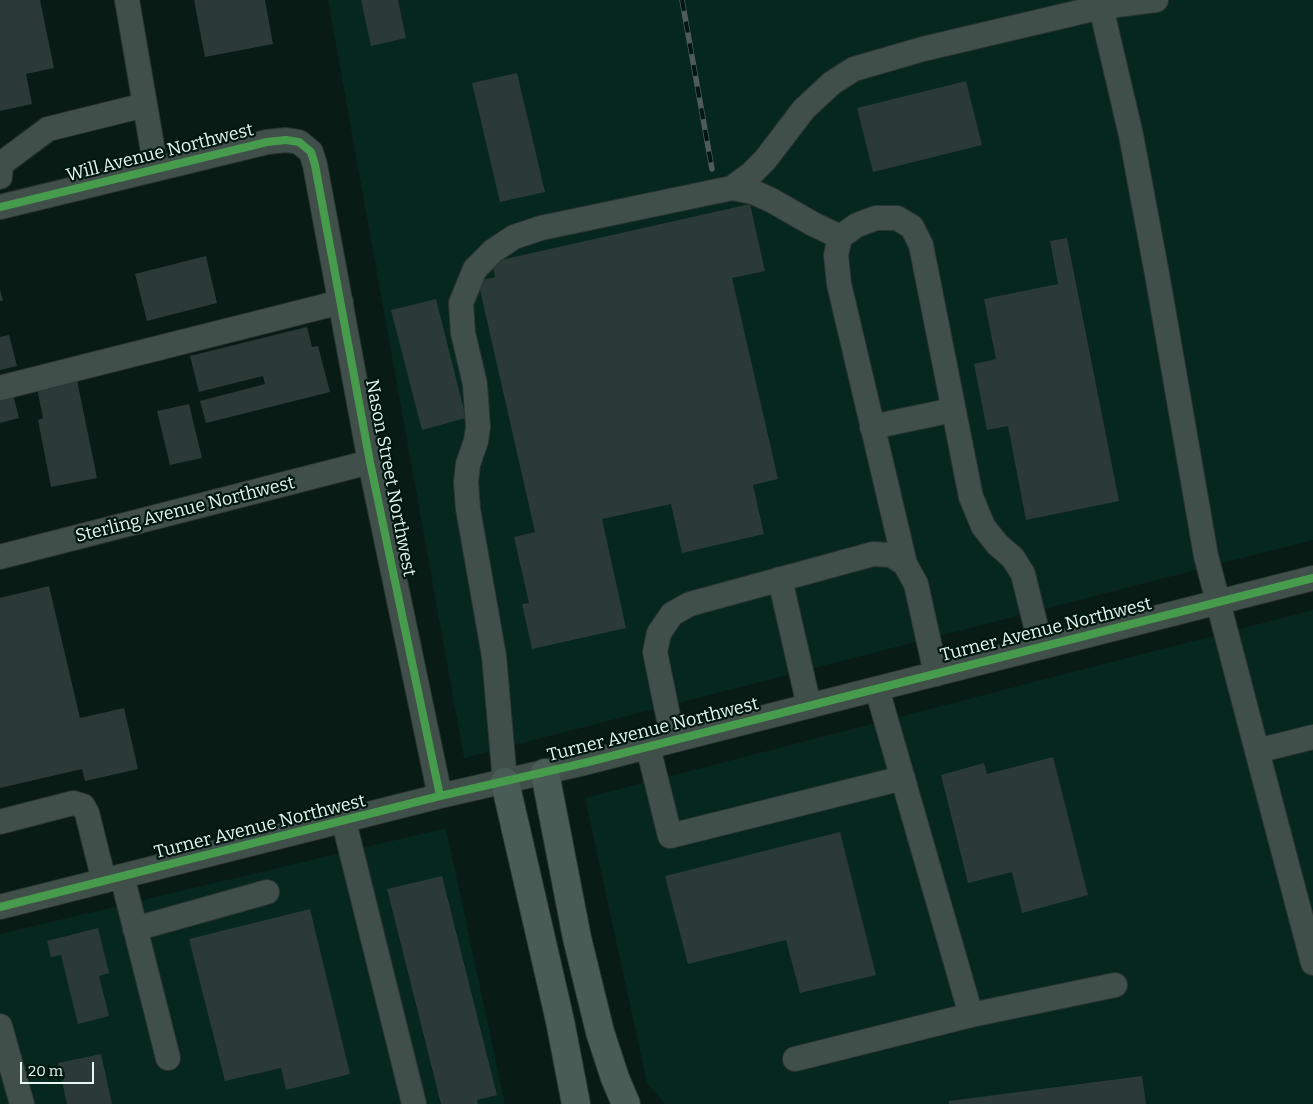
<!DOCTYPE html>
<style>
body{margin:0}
#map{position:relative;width:1313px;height:1104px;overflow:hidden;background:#081b15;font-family:Bitter,serif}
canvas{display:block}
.scale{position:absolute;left:20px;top:1062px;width:74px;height:22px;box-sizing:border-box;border:2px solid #e5f8f0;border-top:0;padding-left:6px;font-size:15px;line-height:18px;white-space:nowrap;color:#e5f8f0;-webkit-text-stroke:4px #011810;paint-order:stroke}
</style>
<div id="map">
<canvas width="1313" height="1104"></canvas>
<div class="scale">20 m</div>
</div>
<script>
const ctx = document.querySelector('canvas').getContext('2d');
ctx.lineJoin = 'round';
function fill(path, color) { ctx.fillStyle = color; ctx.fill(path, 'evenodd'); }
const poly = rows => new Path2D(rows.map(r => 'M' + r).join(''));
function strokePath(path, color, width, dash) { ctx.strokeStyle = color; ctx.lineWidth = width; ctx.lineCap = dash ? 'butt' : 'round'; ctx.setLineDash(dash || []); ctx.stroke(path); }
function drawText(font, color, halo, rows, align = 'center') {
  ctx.font = font + ' Bitter,serif'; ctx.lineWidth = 4.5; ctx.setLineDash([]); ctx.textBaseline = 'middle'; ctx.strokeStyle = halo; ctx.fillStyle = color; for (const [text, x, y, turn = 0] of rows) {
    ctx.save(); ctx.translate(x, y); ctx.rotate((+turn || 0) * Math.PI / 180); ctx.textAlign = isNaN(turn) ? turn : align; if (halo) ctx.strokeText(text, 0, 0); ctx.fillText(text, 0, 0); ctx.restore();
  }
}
fill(poly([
 [328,0,1313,0,1313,540,464,758],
 [1313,610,1313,1104,665,1104,647,1083,585,798],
 [446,828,505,1104,0,1104,0,934]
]), '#06271d');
fill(poly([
 [0,0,40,0,54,68,26,74,32,104,0,111],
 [194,0,265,0,273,44,205,57],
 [361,0,398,0,406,38,371,46],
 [517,73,545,192,500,202,472,83],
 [966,81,982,145,873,172,857,108],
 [750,204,765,271,732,278,778,479,753,485,764,534,682,553,671,504,602,519,626,628,532,649,522,604,529,603,514,537,535,532,478,281,495,277,492,262],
 [1067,238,1119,501,1026,520,1008,426,987,430,974,364,996,359,984,299,1058,284,1050,241],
 [206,256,217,303,147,321,135,274],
 [0,289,3,301,0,301],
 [436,299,466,418,422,430,391,310],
 [307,327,312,347,318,346,330,392,206,423,200,401,265,384,263,376,199,392,190,356],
 [9,335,17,366,0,370,0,337],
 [77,380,97,478,51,487,38,420,43,418,37,388],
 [12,390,19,418,0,423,0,393],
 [189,404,202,458,170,465,157,411],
 [49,586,80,718,124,708,138,769,85,781,82,769,0,788,0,598],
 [1053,757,1088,895,1022,913,1012,872,968,883,941,775,984,763,987,774],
 [840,832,876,975,800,993,786,940,688,964,665,876],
 [442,876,497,1095,477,1100,478,1104,441,1104,387,889],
 [310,909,350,1074,286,1090,281,1068,225,1081,189,939],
 [98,928,109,973,99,976,109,1016,78,1024,61,955,51,957,47,941],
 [101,1054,112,1104,67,1104,58,1063],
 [1142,1076,1146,1104,949,1104,949,1101]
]), '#2b3a36');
const minor = poly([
 [127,0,156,169],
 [1156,0,1101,7,1131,135,1157,274,1206,556,1257,751],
 [0,177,1,164,48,129,145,105],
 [732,188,751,174,765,160,804,109,832,83,854,69,923,49,1101,7],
 [0,207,267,142,286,140,299,142,311,152,315,165,370,462,440,796],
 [0,388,341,302],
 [872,427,953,410],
 [0,557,370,462],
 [905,564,839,284,836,255,840,237,857,225,876,218,897,218,912,227,921,245,971,497,983,526,997,544,1013,558,1023,574,1041,647],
 [780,579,809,706],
 [877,689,971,1015,1115,985],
 [1313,737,1257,751,1313,963],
 [673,740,655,652,659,633,672,614,690,604,873,554,891,555,905,564,916,584,936,674],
 [648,747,670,836,903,778],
 [505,782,494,656,468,509,466,482,468,464,476,441,478,427,475,384,463,333,461,303,475,269,493,251,514,237,541,228,732,188,753,192,771,200,813,224,840,237],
 [0,822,73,803,83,806,87,813,104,881],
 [344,822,414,1104],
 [122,876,168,1058],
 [0,907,440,796,584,763,1313,578],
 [135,929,267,892],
 [0,1026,22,1104],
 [795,1059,971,1015]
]);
const highway = poly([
 [545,773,577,938,600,1032,615,1078,626,1104],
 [505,782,560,1021,576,1104]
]);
strokePath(minor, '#2a3530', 26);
strokePath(highway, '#2a3530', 30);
strokePath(minor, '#414f4a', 24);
strokePath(highway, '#495c56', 28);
const rail = poly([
 [682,0,712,169]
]);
strokePath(rail, '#4e5b56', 5.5);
strokePath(rail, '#011810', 4, [11]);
strokePath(poly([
 [0,207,267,142,286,140,299,142,311,152,315,165,370,462,440,796],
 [0,907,440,796,584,763,1313,578]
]), '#469c4c', 8);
drawText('18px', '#e5f8f0', '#011810', [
 ["Will Avenue Northwest",160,153,-14],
 ["Nason Street Northwest",390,478,79],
 ["Sterling Avenue Northwest",185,510,-14],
 ["Turner Avenue Northwest",1046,630,-14],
 ["Turner Avenue Northwest",653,730,-14],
 ["Turner Avenue Northwest",260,827,-14]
]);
</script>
